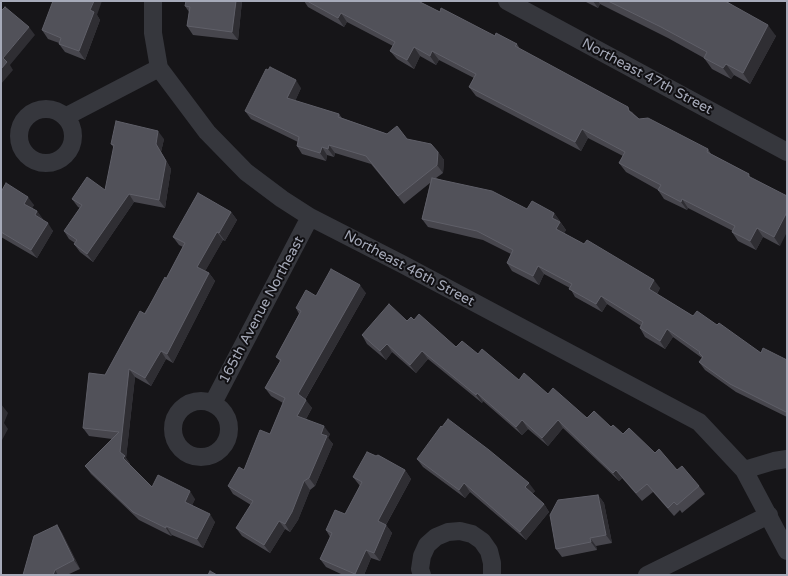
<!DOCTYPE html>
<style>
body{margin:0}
#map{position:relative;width:788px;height:576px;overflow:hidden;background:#161518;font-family:"Varela Round",sans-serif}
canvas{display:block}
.frame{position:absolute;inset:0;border:2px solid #a6aab9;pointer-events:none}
</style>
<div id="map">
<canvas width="788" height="576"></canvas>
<div class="frame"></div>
</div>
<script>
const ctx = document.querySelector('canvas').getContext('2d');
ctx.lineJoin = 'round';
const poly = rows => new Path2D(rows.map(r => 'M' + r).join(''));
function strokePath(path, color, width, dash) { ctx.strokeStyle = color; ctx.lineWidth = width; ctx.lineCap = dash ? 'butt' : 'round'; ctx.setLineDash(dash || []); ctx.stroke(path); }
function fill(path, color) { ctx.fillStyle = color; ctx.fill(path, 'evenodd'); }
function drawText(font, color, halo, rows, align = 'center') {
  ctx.font = font + ' "Varela Round",sans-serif'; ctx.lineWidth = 4; ctx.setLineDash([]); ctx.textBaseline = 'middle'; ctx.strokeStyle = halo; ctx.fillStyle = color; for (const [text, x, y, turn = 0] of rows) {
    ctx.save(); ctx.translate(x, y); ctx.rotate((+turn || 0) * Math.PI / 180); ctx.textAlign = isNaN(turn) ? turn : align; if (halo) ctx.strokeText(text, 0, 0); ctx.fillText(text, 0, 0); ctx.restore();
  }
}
strokePath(poly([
 [153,1,153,33,159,68,207,132,246,172,282,199,310,217,402,264,699,422,744,470,787,551],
 [507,1,787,152],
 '19 136a27 27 0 1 1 54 0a27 27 0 1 1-54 0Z',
 [65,117,159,68],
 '173 429a28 28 0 1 1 56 0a28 28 0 1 1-56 0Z',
 [213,403,310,217],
 [744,470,774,461,787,459],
 [422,575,420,569,422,556,427,545,436,537,448,532,460,531,472,534,482,541,489,551,492,563,492,575],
 [647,575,769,515]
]), '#36373d', 18);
fill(poly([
 [186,1,242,1,238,40,193,35,187,26,189,12,185,6],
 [304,1,418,1,440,12,495,36,517,44,520,49,632,112,639,119,708,149,711,154,749,174,780,246,763,237,756,250,738,241,732,232,733,231,688,208,687,210,664,199,658,190,626,172,619,163,623,156,588,138,581,151,476,96,469,87,474,78,439,60,436,65,420,56,414,69,397,59,390,51,393,46,347,22,344,27,308,7],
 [584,1,727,1,729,3,776,36,750,84,734,75,731,79,712,69,704,58,668,38,600,4,598,8],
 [97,15,100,20,85,60,65,52,59,44,59,43,48,39,42,30],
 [301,88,295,101,339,114,342,118,387,134,407,139,438,152,444,160,443,173,436,178,527,209,554,213,566,230,564,233,660,288,657,294,693,316,717,325,761,353,787,360,787,417,736,392,705,370,699,362,702,358,673,337,665,349,645,337,640,328,641,326,607,304,602,312,575,297,570,288,544,274,539,285,512,271,507,263,511,254,483,240,428,227,422,219,430,183,404,204,371,164,335,153,334,157,327,155,326,161,302,154,297,146,298,142,251,119,245,111],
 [164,139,161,152,171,169,165,208,134,202,93,262,80,252,74,244,75,243,69,239,64,231,80,208,78,207,72,199,105,190,114,148,111,144],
 [1,192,34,205,32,208,37,211,43,220,53,231,37,258,1,237],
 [231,212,237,220,225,241,223,240,205,271,209,273,215,281,173,363,166,359,151,386,135,377,126,458,130,464,130,465,152,487,195,499,192,505,215,522,203,548,172,535,171,536,139,520,91,474,85,466,112,439,89,436,83,428,105,375,166,279,183,247,179,245,173,237],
 [366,293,305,400,312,408,306,419,330,434,328,438,333,444,315,486,310,490,298,520,290,532,285,529,270,553,242,536,236,528,251,505,233,494,228,486,244,470,270,434,283,403,271,396,265,388,280,361,276,357,299,314,296,308,316,296],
 [414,320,456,347,478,354,519,380,548,394,587,418,611,427,655,453,677,470,699,486,705,494,682,513,680,510,674,516,653,492,642,501,622,478,619,481,563,428,548,446,528,429,522,435,483,401,482,403,428,359,416,373,392,352,386,360,367,344,362,335,407,321],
 [417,459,535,491,532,494,544,504,549,512,526,540,470,492,465,498,423,467],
 [405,470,411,479,386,525,392,533,380,561,371,558,364,575,343,575,326,567,320,559,330,537,326,530,345,514,360,486,353,477],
 [598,495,604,503,612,543,596,546,597,550,562,557,556,549],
 [57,525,62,533,80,569,67,575,23,575]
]), '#47464d');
fill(poly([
 [94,1,102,1,97,15,100,20,85,60,79,51,90,10],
 [236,1,242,1,238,40,232,32],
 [593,1,598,1,600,4,598,8],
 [341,13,347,22,344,27,338,18],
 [768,25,776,36,750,84,743,73],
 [29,27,35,35,10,65,13,70,1,84,1,69,3,58],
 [414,47,420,56,414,69,407,60],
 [432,51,439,60,436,65,430,56],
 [726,64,734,75,731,79,723,68],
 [296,80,301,88,293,106,287,98],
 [582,129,588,138,581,151,575,142],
 [158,131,164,139,161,152,171,169,165,208,159,200,156,144],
 [329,145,335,153,334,157,328,149],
 [322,147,327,155,326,161,320,153],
 [438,152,444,160,443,173,437,165],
 [129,194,134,202,93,262,87,254],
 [28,197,34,205,30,212,24,204],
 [682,199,688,208,687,210,681,202],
 [37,211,43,219,41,223,35,215],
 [231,212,237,220,225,241,219,233],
 [787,212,787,232,780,246,774,237],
 [554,213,560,221,558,226,552,218],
 [560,222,566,230,562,237,556,229],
 [48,223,53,231,37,258,31,250],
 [757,228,763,237,756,250,750,241],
 [217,232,223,240,203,275,197,267],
 [538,266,544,274,539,285,533,276],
 [209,273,215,281,173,363,167,354],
 [654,280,660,288,655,297,649,289],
 [360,285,366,293,303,403,298,394],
 [601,296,607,304,602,312,596,304],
 [667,329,673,337,665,349,660,341],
 [387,344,392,352,386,360,380,351],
 [161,351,166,359,151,386,145,378],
 [422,351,428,359,416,373,410,365],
 [129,369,135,377,126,458,130,464,128,467,123,458,120,452],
 [477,393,483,401,482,403,476,395],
 [306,400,312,408,303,424,297,416],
 [1,404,8,413,4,423,8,429,1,442],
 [522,420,528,429,522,435,516,427],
 [558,420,563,428,548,446,542,438],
 [324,426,330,434,328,438,333,444,315,486,309,478],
 [405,470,411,479,383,530,378,521],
 [616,470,622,478,619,481,613,473],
 [304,481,310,490,298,520,290,532,285,524],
 [464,483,470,492,465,498,459,490],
 [529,483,535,491,530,496,525,487],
 [190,491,195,499,190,510,185,502],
 [598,495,604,503,612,543,606,535],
 [544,504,549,512,526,540,520,532],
 [210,514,215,522,203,548,197,539],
 [279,521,285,529,270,553,264,545],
 [57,525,62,533,80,569,74,560],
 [386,525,392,533,380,561,374,553],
 [166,526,172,535,171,536,166,528],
 [590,538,596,546,597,550,591,542],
 [366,550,371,558,364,575,356,575,355,574],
 [55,570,58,575,53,575]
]), '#2f2e33');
const building = poly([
 [53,1,94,1,90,10,94,12,79,51,59,44,61,38,42,30,53,1],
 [186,1,236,1,232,32,187,26,190,7,185,6,186,1],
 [307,1,418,1,440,12,441,8,495,36,496,33,517,44,515,46,628,107,629,111,639,119,648,118,708,149,707,152,749,174,748,176,787,196,787,212,774,237,757,228,750,241,732,232,735,226,682,199,681,202,658,190,661,185,619,163,625,152,582,129,575,142,469,87,476,74,432,51,430,56,414,47,407,60,390,51,395,42,341,13,338,18,307,1],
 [608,1,725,1,768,25,743,73,726,64,723,68,704,58,707,52,661,27,608,1],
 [5,7,29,27,3,58,7,62,1,69,1,11,5,7],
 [270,67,296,80,287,98,339,114,338,117,387,134,397,126,407,139,431,144,438,152,437,165,398,196,366,156,329,145,328,149,322,147,320,153,297,146,299,137,245,111,266,69,268,70,270,67],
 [116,121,158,131,156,144,166,161,159,200,129,194,87,254,74,244,77,240,64,231,82,205,72,199,87,177,105,190,114,145,111,144,116,121],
 [432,178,492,191,527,209,532,201,554,213,552,218,560,222,556,229,584,244,587,240,654,280,649,289,693,316,697,311,717,325,719,323,761,353,763,348,787,360,787,410,786,412,730,384,699,362,703,357,699,353,700,352,667,329,660,341,640,328,643,322,601,296,596,304,569,289,572,284,538,266,533,276,507,263,513,250,477,231,422,219,432,178],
 [6,183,28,197,24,204,37,211,35,215,48,223,31,250,1,232,1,192,6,183],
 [198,193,231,212,219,233,217,232,197,267,209,273,167,354,161,351,145,378,129,369,120,452,125,456,123,458,152,487,158,475,190,491,185,502,210,514,197,539,166,526,166,528,133,512,85,466,119,432,83,428,89,373,105,375,140,311,145,314,165,277,166,279,185,243,173,237,198,193],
 [331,269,360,285,298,394,306,400,297,416,324,426,321,434,327,436,309,478,304,481,292,512,285,524,279,521,264,545,236,528,253,501,228,486,239,467,244,470,260,430,270,434,285,398,265,388,281,360,276,357,301,311,296,308,306,290,316,296,331,269],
 [389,304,407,321,411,317,414,320,419,314,456,347,462,341,478,354,482,349,519,380,524,373,548,394,553,388,587,418,594,411,611,427,613,425,623,434,629,428,655,453,659,449,677,470,682,466,699,486,677,505,674,502,668,508,647,484,636,493,616,470,613,473,558,420,542,438,522,420,516,427,477,393,476,395,422,351,410,365,387,344,380,351,362,335,389,304],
 [448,419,489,450,529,483,525,487,544,504,520,532,464,483,459,490,417,459,441,426,442,427,448,419],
 [367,452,376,456,378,455,405,470,378,521,386,525,374,553,366,550,355,574,320,559,332,533,326,530,335,510,345,514,362,482,353,477,367,452],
 [598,495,606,535,590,538,591,542,556,549,550,515,558,500,598,495],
 [57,525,74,560,55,570,53,575,23,575,34,536,57,525],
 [210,571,217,575,208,575,210,571]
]);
fill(building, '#515159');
strokePath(building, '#5f5f68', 1);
drawText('14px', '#a6aab9', '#111013', [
 ["Northeast 47th Street",647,77,28],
 ["Northeast 46th Street",409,269,28],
 ["165th Avenue Northeast",262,310,-62]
]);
</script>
